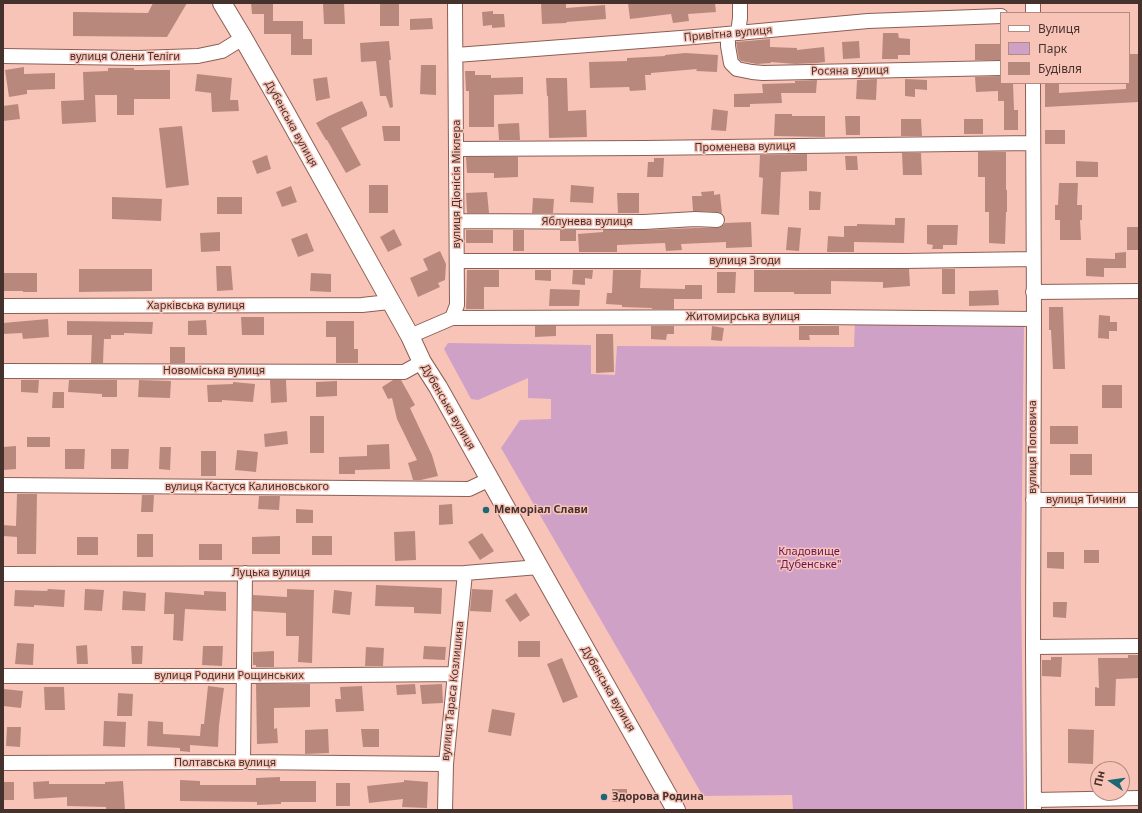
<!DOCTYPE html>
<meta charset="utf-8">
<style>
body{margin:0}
#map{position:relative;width:1142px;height:813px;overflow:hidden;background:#f8c4b8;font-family:"Noto Sans",sans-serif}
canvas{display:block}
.frame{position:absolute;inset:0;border:4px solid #46322d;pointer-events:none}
.legend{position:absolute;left:1000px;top:12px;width:130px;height:72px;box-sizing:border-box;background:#f8c4b8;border:1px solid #b18a80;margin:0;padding:5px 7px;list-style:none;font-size:12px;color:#46322d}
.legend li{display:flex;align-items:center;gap:8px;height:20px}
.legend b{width:20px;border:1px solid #b18a80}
.north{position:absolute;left:1090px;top:761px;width:40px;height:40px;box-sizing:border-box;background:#f8c4b8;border:1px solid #b18a80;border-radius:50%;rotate:283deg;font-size:11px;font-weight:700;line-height:16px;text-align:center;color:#46322d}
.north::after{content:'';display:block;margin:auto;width:14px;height:18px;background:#1f6775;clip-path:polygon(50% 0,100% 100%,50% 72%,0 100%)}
</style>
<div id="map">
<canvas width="1142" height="813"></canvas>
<div class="frame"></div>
<ul class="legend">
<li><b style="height:5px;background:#fff"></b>Вулиця</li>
<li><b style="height:11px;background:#d0a1c6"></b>Парк</li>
<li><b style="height:11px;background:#b9887d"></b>Будівля</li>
</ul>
<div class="north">Пн</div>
</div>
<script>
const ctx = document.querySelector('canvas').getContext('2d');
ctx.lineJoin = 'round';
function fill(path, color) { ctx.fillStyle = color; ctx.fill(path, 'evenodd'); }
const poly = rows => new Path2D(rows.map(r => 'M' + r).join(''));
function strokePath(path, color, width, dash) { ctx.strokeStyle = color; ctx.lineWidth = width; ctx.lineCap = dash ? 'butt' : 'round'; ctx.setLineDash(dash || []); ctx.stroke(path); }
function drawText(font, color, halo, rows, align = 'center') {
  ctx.font = font + ' "Noto Sans",sans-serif'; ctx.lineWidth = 3; ctx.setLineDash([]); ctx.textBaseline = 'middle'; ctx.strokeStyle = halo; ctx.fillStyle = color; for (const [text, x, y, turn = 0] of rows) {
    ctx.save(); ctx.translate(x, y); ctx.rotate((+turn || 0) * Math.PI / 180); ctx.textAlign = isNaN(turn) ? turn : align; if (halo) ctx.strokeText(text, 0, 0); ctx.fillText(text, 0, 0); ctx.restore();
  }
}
fill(poly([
 [855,319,1024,323,1021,584,1024,810,793,810,792,795,703,796,501,448,520,420,551,419,551,399,528,398,528,378,478,400,471,399,444,349,448,343,591,345,591,374,615,375,617,346,854,347]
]), '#d0a1c6');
fill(poly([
 [153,3,187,3,167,37,73,36,73,12,148,13],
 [251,3,273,3,273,21,303,21,303,39,312,39,312,55,291,55,291,34,264,34,264,14,252,14],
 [344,3,345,24,324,24,323,4],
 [380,3,399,3,399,26,380,26],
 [541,3,566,3,566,8,605,5,606,19,566,22,567,23,542,24],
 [628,3,715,3,716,12,688,14,689,21,673,23,671,14,630,19],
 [493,11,493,14,504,14,505,27,492,28,492,25,483,26,482,12],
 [432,18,433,29,410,30,410,19],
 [883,33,898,33,899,38,910,39,910,55,898,55,898,59,882,59],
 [770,39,770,47,797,48,797,50,824,47,825,62,817,63,795,64,771,62,771,63,757,64,741,61,739,59,736,42],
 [389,41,391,60,389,60,393,107,390,108,386,96,380,96,376,61,361,62,360,43],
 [859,41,860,58,843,59,842,42],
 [975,44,1001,44,1001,60,975,60],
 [685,53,718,55,717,72,696,71,697,69,651,73,651,75,645,75,646,90,630,91,629,87,590,88,589,62,627,61,627,58,665,56,665,55],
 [1129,54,1139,54,1139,102,1045,107,1045,83,1059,83,1059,93,1126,89,1126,83,1129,83],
 [421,65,436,65,436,95,420,94],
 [24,67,24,74,55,73,55,89,27,90,27,94,9,97,5,70],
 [108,68,134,68,134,70,170,70,170,99,134,99,134,115,117,115,117,95,95,95,96,122,62,124,61,101,84,100,83,72,108,71],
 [465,71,475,71,475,75,491,75,491,78,523,77,523,94,494,95,494,127,469,127,469,91,466,91],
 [197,74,232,78,230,100,238,100,239,111,212,112,211,93,195,91],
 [1001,76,1001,83,1013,83,1014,110,1018,110,1018,130,1004,130,1004,101,998,101,998,91,976,92,975,77],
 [327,77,330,98,316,101,313,79],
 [546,78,567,78,568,111,586,110,587,137,549,138,548,96,547,96],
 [877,79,876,100,856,99,857,80],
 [905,79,927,80,927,90,915,89,915,97,905,96],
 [817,80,816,93,781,93,782,103,750,104,750,107,734,107,734,94,763,93,762,84,795,83,795,81],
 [362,101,367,112,367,116,341,128,361,165,346,173,327,140,326,140,316,123,329,116],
 [18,104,20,119,3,121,3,106],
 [713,109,728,111,726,131,711,130],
 [775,114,792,114,792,116,825,116,825,137,774,136],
 [845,116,860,116,860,135,846,135],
 [901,119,921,119,922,136,901,136],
 [964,119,983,119,983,134,964,134],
 [519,123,520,140,499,140,498,124],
 [182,126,189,185,166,188,159,128],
 [382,126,400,126,400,141,384,141],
 [1045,130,1065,130,1065,144,1045,144],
 [978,152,1006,152,1006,190,1007,190,1007,212,1006,212,1005,244,989,243,989,212,985,212,985,177,978,177],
 [902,153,921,153,922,175,903,175],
 [807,154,807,171,781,172,779,215,761,214,763,178,759,177,760,155],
 [267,155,271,169,257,174,252,161],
 [845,156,857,156,858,170,846,170],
 [466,157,518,157,518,177,494,178,494,173,467,173],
 [654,158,664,158,663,177,647,177,648,162,654,162],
 [1076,161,1098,162,1098,177,1076,177],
 [1059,183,1078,183,1077,205,1082,205,1082,220,1080,220,1081,240,1060,240,1060,220,1055,220,1055,205,1058,205],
 [369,185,388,185,388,213,369,213],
 [571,185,594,187,593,203,570,202],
 [291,186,297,202,282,207,276,192],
 [714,191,714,195,720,194,722,213,717,212,693,211,692,196,702,196,701,192],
 [809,191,821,192,820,210,809,210],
 [487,192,489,213,467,213,466,193],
 [617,193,639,193,639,213,618,213],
 [112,197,162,199,161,221,112,219],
 [217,197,242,197,242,214,217,214],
 [533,198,554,199,553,213,532,213],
 [895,218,905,218,904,243,854,242,854,252,827,252,828,236,844,237,844,226,857,226,857,224,895,225],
 [751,222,752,247,726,248,726,242,681,244,682,250,666,251,665,243,617,245,617,252,579,252,578,234,603,232,603,230,644,230,695,228,717,228,721,227,725,223],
 [927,225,958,225,957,245,943,245,943,249,932,249,933,245,927,244],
 [788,227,801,228,799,251,786,250],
 [1127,227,1139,227,1139,250,1127,250],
 [394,229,402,245,388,252,380,237],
 [466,230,493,230,493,243,466,243],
 [513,230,524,230,524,251,513,251],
 [560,230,576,230,576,241,560,241],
 [220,232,220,251,201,252,200,233],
 [307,233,314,251,298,257,291,239],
 [440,251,446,264,445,280,438,283,440,287,418,297,410,278,428,270,423,259],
 [1126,252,1126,268,1104,268,1104,277,1086,276,1086,258,1115,259,1115,253],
 [216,266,231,266,233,290,217,291],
 [79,269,152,269,152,291,79,292],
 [909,269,910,286,883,288,883,282,831,281,831,294,794,294,794,292,754,292,754,270],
 [942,269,955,269,955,294,942,294],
 [467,270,499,270,499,287,484,287,484,309,466,309],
 [535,270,551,270,551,281,535,280],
 [573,270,593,270,592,279,585,278,585,285,572,284],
 [613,270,641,270,640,288,685,289,685,285,702,285,702,299,674,299,674,309,652,309,652,308,622,307,622,305,606,304,607,293,612,293],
 [717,272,736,272,735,293,717,293],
 [3,273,37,273,37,292,23,292,23,291,3,291],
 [311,273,331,274,331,292,310,291],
 [550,289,580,290,579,306,549,306],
 [998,290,999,305,969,306,969,291],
 [1049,307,1063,307,1065,369,1053,369,1051,330,1049,330],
 [1099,315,1110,316,1110,322,1117,322,1117,331,1109,331,1109,339,1098,338],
 [241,317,264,317,264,335,242,335],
 [48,319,49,337,23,339,22,333,3,334,3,323],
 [206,320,207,335,188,335,188,321],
 [67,321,153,322,152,334,124,333,124,335,111,335,111,339,104,339,103,363,91,363,92,335,67,335],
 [326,321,354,321,354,349,358,349,358,363,336,363,336,337,326,337],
 [535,326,556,326,556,336,535,337],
 [651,326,674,326,674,334,667,334,666,340,651,339],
 [712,326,724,328,722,341,711,340],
 [799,326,839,326,839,335,809,335,810,340,799,340],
 [596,334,613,334,614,372,596,373],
 [170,347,185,347,185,363,170,363],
 [21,380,39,380,38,393,21,392],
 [69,380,117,380,117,397,102,397,102,394,68,392],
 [139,380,171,381,170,398,138,397],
 [270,380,286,380,287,402,271,403],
 [393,380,401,380,415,405,410,408,432,455,438,476,421,480,413,480,408,463,417,460,397,419,392,398,388,399,382,387],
 [337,381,337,396,316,397,316,382],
 [233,382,255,384,253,402,222,400,222,402,208,402,207,385,233,384],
 [1102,385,1122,385,1122,408,1102,408],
 [53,392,64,392,64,408,52,408],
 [310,416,324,416,324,453,310,453],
 [1050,426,1078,426,1078,444,1050,444],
 [287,431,288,444,265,447,264,434],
 [27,437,50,437,50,447,27,447],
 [389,444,390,469,355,470,355,474,339,474,339,457,367,456,367,445],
 [16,446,16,469,3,470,3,447],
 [160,447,171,447,170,470,159,469],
 [65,449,85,449,84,469,65,469],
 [111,449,129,449,128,469,111,469],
 [237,450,258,452,256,472,235,470],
 [201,451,216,451,216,476,201,476],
 [1070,454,1092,454,1092,475,1070,475],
 [17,494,37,494,36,554,17,554,17,537,3,536,3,525,16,526],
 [142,495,154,495,153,512,141,512],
 [259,496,280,496,279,510,258,509],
 [452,504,453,524,439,525,439,505],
 [296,509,313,510,313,523,296,523],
 [415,531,416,560,395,561,394,532],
 [482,533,494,551,480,560,468,542],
 [137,534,153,534,153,557,137,557],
 [280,536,280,554,252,554,252,537],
 [312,536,332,536,332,555,312,555],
 [77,537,98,537,98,555,77,555],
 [199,544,222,544,222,560,199,560],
 [1084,550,1099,550,1099,563,1084,563],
 [1047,552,1064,552,1064,569,1047,568],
 [376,585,442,588,441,614,414,613,414,607,375,606],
 [48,589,65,590,64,607,34,605,34,607,14,606,15,590,47,591],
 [85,589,104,590,102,611,84,610],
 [287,589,314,590,312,663,298,662,299,636,286,636,286,613,253,611,253,595,287,597],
 [472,589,493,590,491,612,470,611],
 [334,590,352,592,350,615,332,613],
 [123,591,146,593,145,611,122,610],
 [204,591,226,592,226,611,185,609,183,641,173,640,174,614,164,614,165,592,204,595],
 [516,593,530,615,520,622,505,600],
 [1053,602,1067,602,1066,618,1053,617],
 [518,641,540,641,540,657,518,657],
 [17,643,34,644,33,665,15,664],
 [87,645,88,664,77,664,76,646],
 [131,646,143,646,142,664,132,664],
 [203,646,223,646,222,666,202,665],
 [424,646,446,647,445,660,423,659],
 [366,647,384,648,383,666,365,666],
 [274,651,274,667,256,667,256,665,253,665,253,652],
 [1128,655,1139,655,1139,678,1116,679,1115,706,1095,706,1095,687,1099,688,1098,658,1128,658],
 [1051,657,1062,657,1061,677,1042,676,1042,660,1051,660],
 [562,658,578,697,563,703,547,664],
 [256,684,310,684,310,707,274,708,274,729,277,728,278,743,257,744],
 [415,684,416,694,397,695,396,685],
 [442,684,443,703,422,704,420,685],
 [208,686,224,688,219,725,218,747,190,745,190,752,180,751,180,748,147,746,148,721,163,722,163,734,200,736,201,724,204,724],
 [362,686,364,711,336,712,335,699,341,699,340,687],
 [44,687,64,687,65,710,45,710],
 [4,689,23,691,21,708,3,706],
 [118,693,133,694,132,716,117,716],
 [492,709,515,713,511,736,488,732],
 [104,721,126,722,125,747,103,746],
 [7,727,21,727,20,747,6,746],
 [328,729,329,753,305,754,305,730],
 [361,729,379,729,379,747,363,747],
 [1068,729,1094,730,1093,764,1068,763],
 [280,777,280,781,316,781,316,802,281,802,281,804,257,805,257,802,180,801,180,780,200,781,200,785,256,785,256,778],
 [404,780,428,782,427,808,402,807,403,799,369,803,367,786,404,782],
 [49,781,49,784,105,784,105,782,123,781,125,810,106,810,106,807,67,806,67,797,34,799,33,782],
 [3,782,14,782,14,800,3,800],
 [336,783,350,783,350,806,336,806],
 [612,789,627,789,627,802,612,802]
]), '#b9887d');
const minor = poly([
 [1033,13,1033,3],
 [738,33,740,18,740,3],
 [728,34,728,46,731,63,737,69,752,72,763,73,1001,68],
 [456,55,694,37,868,21,1001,16],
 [3,56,138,58,198,56,222,51,243,38],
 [1033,83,1034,319,1033,647,1034,810],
 [456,149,645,148,1033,143],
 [457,221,644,222,695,219,717,220],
 [457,261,904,261,1033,259],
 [1033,292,1139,291],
 [3,306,362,305,389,302],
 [452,318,817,317,1034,319],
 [410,336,452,318,457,305,455,3],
 [3,371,404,372,422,362],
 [3,485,469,489,490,479],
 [1033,500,1139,500],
 [3,574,465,573,539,567],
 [1033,647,1139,646],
 [3,676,244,676,455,674],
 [243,762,245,573],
 [3,763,243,762,446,764],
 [1034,800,1139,798],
 [445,810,446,764,465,573]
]);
const major = poly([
 [222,3,243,38,283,108,410,336,422,362,438,387,539,567,676,810]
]);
strokePath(minor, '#8c5f54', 16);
strokePath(major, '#8c5f54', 20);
strokePath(minor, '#fff', 14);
strokePath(major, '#fff', 18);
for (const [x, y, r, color] of [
 [486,510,4,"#1f6775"],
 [604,797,4,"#1f6775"]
]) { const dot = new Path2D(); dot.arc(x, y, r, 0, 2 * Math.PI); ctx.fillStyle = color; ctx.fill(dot); strokePath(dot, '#f8c4b8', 1.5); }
drawText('11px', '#46322d', '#f8c4b8', [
 ["Привітна вулиця",728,34,-5],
 ["вулиця Олени Теліги",125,57],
 ["Росяна вулиця",850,71,-1],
 ["Дубенська вулиця",291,124,61],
 ["Променева вулиця",745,147,-1],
 ["вулиця Діонісія Міклера",457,184,-90],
 ["Яблунева вулиця",587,222],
 ["вулиця Згоди",745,261],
 ["Харківська вулиця",196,306],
 ["Житомирська вулиця",743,317],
 ["Новоміська вулиця",214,371],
 ["Дубенська вулиця",448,407,60],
 ["вулиця Поповича",1033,447,-90],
 ["вулиця Кастуся Калиновського",247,487],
 ["вулиця Тичини",1086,500],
 ["Луцька вулиця",271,573],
 ["вулиця Родини Рощинських",229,676],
 ["Дубенська вулиця",608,689,60],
 ["вулиця Тараса Козлишина",453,691,-84],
 ["Полтавська вулиця",225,763]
]);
drawText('bold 11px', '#46322d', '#f8c4b8', [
 ["Меморіал Слави",494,510],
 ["Здорова Родина",612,797]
], 'left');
drawText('11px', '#64145b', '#f8c4b8', [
 ["Кладовище",809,552],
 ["\"Дубенське\"",809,565]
]);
</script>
